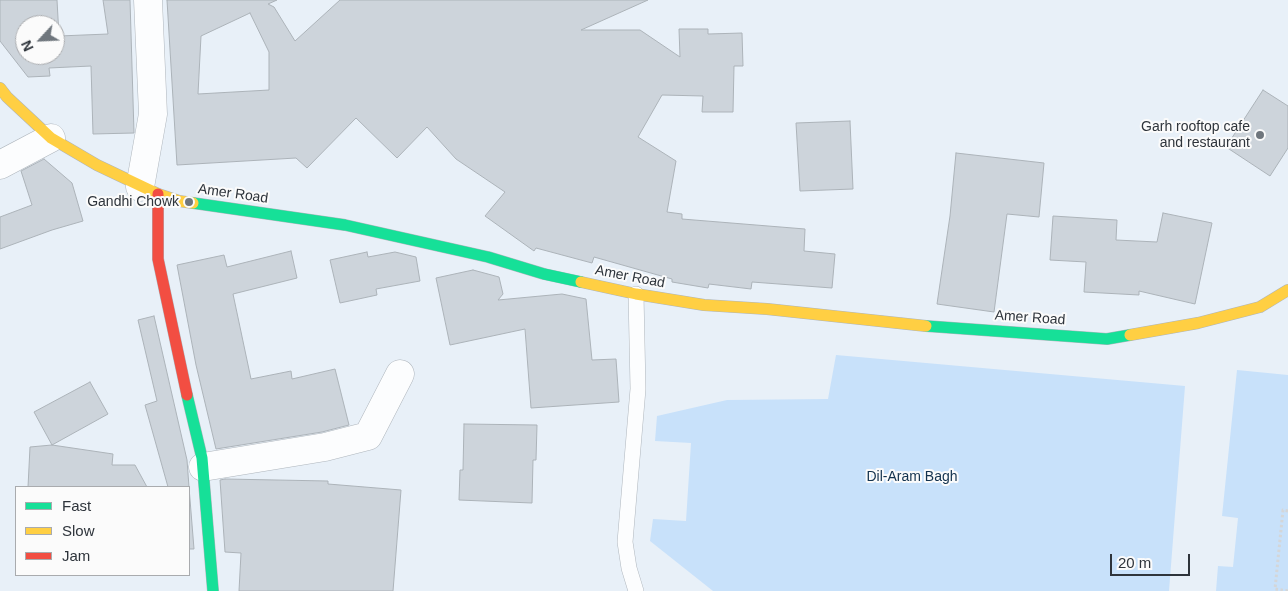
<!DOCTYPE html>
<style>
body{margin:0}
#map{position:relative;width:1288px;height:591px;overflow:hidden;background:#e8f0f8;font-family:Helvetica,sans-serif}
canvas{display:block}
.legend{position:absolute;left:15px;top:486px;width:175px;height:90px;box-sizing:border-box;background:#fbfbfb;border:1px solid #a9abae;margin:0;padding:6px 9px;list-style:none;font-size:15px;color:#2e343b}
.legend li{display:flex;align-items:center;gap:10px;height:25px}
.legend b{width:25px;border:1px solid #a9abae}
.north{position:absolute;left:15px;top:15px;width:50px;height:50px;box-sizing:border-box;background:#fbfbfb;border:1px solid #a9abae;border-radius:50%;rotate:245deg;font-size:14px;font-weight:700;line-height:20px;text-align:center;color:#2e343b}
.north::after{content:'';display:block;margin:auto;width:18px;height:22px;background:#6f767d;clip-path:polygon(50% 0,100% 100%,50% 72%,0 100%)}
.scale{position:absolute;left:1110px;top:554px;width:80px;height:22px;box-sizing:border-box;border:2px solid #2e343b;border-top:0;padding-left:6px;font-size:15px;line-height:18px;white-space:nowrap;color:#2e343b;-webkit-text-stroke:4px #fbfbfb;paint-order:stroke}
</style>
<div id="map">
<canvas width="1288" height="591"></canvas>
<ul class="legend">
<li><b style="height:6px;background:#16e098"></b>Fast</li>
<li><b style="height:6px;background:#ffcf43"></b>Slow</li>
<li><b style="height:6px;background:#f24e42"></b>Jam</li>
</ul>
<div class="north">N</div>
<div class="scale">20 m</div>
</div>
<script>
const ctx = document.querySelector('canvas').getContext('2d');
ctx.lineJoin = 'round';
function fill(path, color) { ctx.fillStyle = color; ctx.fill(path, 'evenodd'); }
const poly = rows => new Path2D(rows.map(r => 'M' + r).join(''));
function strokePath(path, color, width, dash) { ctx.strokeStyle = color; ctx.lineWidth = width; ctx.lineCap = dash ? 'butt' : 'round'; ctx.setLineDash(dash || []); ctx.stroke(path); }
function drawText(font, color, halo, rows, align = 'center') {
  ctx.font = font + ' Helvetica,sans-serif'; ctx.lineWidth = 4; ctx.setLineDash([]); ctx.textBaseline = 'middle'; ctx.strokeStyle = halo; ctx.fillStyle = color; for (const [text, x, y, turn = 0] of rows) {
    ctx.save(); ctx.translate(x, y); ctx.rotate((+turn || 0) * Math.PI / 180); ctx.textAlign = isNaN(turn) ? turn : align; if (halo) ctx.strokeText(text, 0, 0); ctx.fillText(text, 0, 0); ctx.restore();
  }
}
fill(poly([
 [836,355,1185,386,1169,591,713,591,650,541,653,519,686,521,691,443,655,441,657,416,727,400,828,399],
 [1237,370,1288,375,1288,591,1216,591,1218,566,1233,567,1238,518,1222,516]
]), '#c8e1fa');
const building = poly([
 [0,0,57,0,59,36,108,34,103,0,130,0,134,133,93,134,91,66,49,68,50,76,28,77,0,41,0,0],
 [25,25,55,25,55,55,25,55,25,25],
 [167,0,277,0,268,4,274,7,295,41,340,0,648,0,581,30,640,30,680,57,679,29,708,29,708,34,742,33,743,66,734,66,733,112,702,112,703,96,662,95,638,137,676,161,667,212,682,214,682,219,805,229,804,251,835,254,832,288,752,282,751,289,709,284,708,288,672,282,672,279,594,257,592,263,536,248,534,251,485,216,505,192,456,159,427,127,397,158,356,118,307,168,296,158,177,165,167,0],
 [250,13,269,52,269,90,198,94,201,36,250,13],
 [1263,90,1288,106,1288,148,1270,176,1226,147,1263,90],
 [850,121,853,189,800,191,796,123,850,121],
 [956,153,1044,163,1039,217,1007,214,994,312,937,304,950,216,956,153],
 [44,159,72,183,83,221,52,230,0,249,0,217,32,205,21,171,44,159],
 [1163,213,1212,223,1195,304,1139,291,1139,295,1084,292,1086,262,1050,260,1053,216,1117,220,1116,240,1157,242,1163,213],
 [291,251,297,278,233,294,251,379,291,371,292,379,335,369,349,425,322,432,216,449,196,365,177,265,224,255,227,267,291,251],
 [367,252,368,257,395,252,416,257,420,281,376,289,377,295,340,303,330,260,367,252],
 [473,270,499,277,503,294,498,300,562,294,586,299,592,360,616,359,619,402,531,408,525,329,450,345,436,278,473,270],
 [154,316,187,460,189,487,168,487,145,405,157,401,138,320,154,316],
 [90,382,108,414,52,445,34,412,90,382],
 [464,424,537,425,536,460,533,460,532,503,459,500,460,470,463,470,464,424],
 [52,445,113,454,112,465,135,465,147,487,28,487,30,447,52,445],
 [225,479,328,481,328,484,401,490,393,591,239,591,241,553,225,552,220,480,225,479],
 [189,487,194,549,189,549,189,487]
]);
fill(building, '#cdd4db');
strokePath(building, '#acb3b9', 1);
const lane = poly([
 [636,294,638,389,625,542,629,568,636,591]
]);
const street = poly([
 [0,165,51,138],
 [140,187,153,114,148,0],
 [203,467,325,447,368,436,400,374]
]);
const fast = poly([
 [193,203,345,225,488,257,544,274,581,282],
 [926,326,1107,339,1130,335],
 [187,395,202,458,213,591]
]);
const slow = poly([
 [0,88,7,97,51,138,97,165,158,194,179,201,193,203],
 [581,282,636,294,704,305,767,309,926,326],
 [1130,335,1198,323,1260,307,1288,290]
]);
const jam = poly([
 [158,194,158,259,187,395]
]);
strokePath(lane, '#aeb5bc', 16);
strokePath(street, '#aeb5bc', 29);
strokePath(fast, '#aeb5bc', 12);
strokePath(slow, '#aeb5bc', 12);
strokePath(jam, '#aeb5bc', 12);
strokePath(poly([
 [1288,511,1283,510,1275,589,1288,591]
]), '#d4d6d8', 3, [2.5, 2.5]);
strokePath(lane, '#fcfdfe', 15);
strokePath(street, '#fcfdfe', 28);
strokePath(fast, '#16e098', 11);
strokePath(slow, '#ffcf43', 11);
strokePath(jam, '#f24e42', 11);
for (const [x, y, r, color] of [
 [1260,135,5,"#6f767d"],
 [189,202,5,"#6f767d"]
]) { const dot = new Path2D(); dot.arc(x, y, r, 0, 2 * Math.PI); ctx.fillStyle = color; ctx.fill(dot); strokePath(dot, '#fbfbfb', 2); }
drawText('14px', '#2e343b', '#fbfbfb', [
 ["Garh rooftop cafe",1250,127],
 ["and restaurant",1250,143],
 ["Gandhi Chowk",179,202]
], 'right');
drawText('14px', '#2e343b', '#fbfbfb', [
 ["Amer Road",233,194,8],
 ["Amer Road",630,277,11],
 ["Amer Road",1030,318,4]
]);
drawText('14px', '#13324e', '#fbfbfb', [
 ["Dil-Aram Bagh",912,477]
]);
</script>
